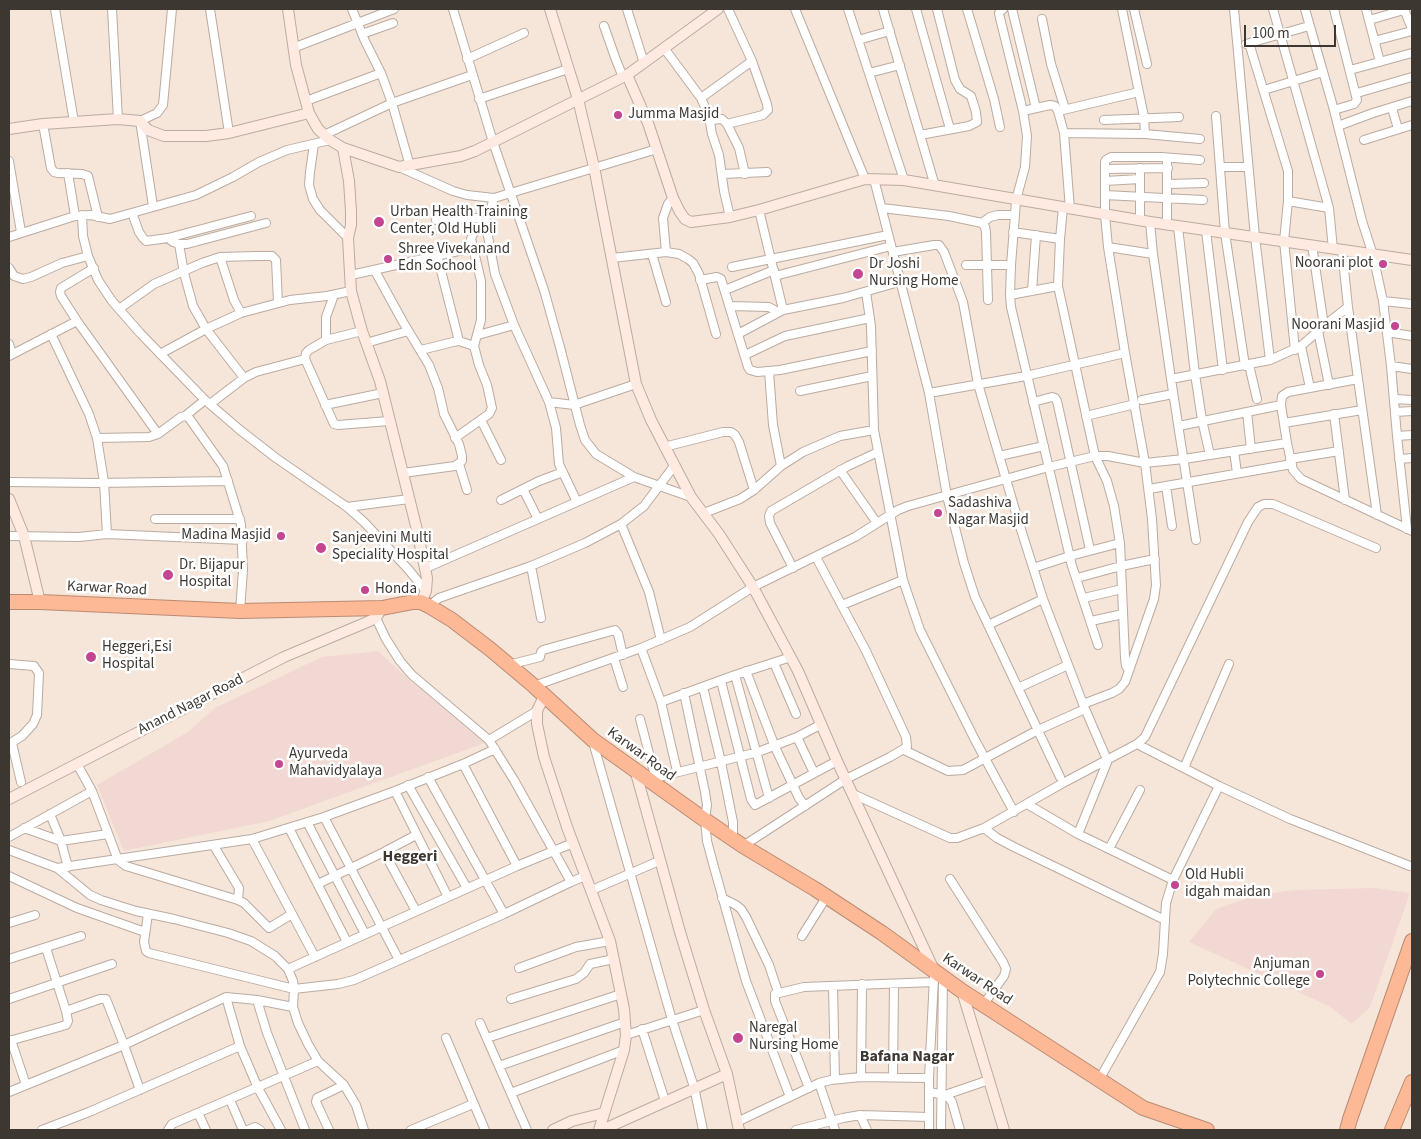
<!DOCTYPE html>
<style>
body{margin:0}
#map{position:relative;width:1421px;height:1139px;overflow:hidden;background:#f6e5d9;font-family:"Source Sans 3",sans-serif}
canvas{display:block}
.frame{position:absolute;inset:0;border:10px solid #3d3732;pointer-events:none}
.scale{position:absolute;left:1244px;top:25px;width:92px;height:22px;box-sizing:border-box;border:2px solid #3d3732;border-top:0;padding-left:6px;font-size:15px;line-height:18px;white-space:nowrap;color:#3d3732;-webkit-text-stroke:4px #fff;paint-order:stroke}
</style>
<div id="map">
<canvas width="1421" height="1139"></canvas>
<div class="frame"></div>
<div class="scale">100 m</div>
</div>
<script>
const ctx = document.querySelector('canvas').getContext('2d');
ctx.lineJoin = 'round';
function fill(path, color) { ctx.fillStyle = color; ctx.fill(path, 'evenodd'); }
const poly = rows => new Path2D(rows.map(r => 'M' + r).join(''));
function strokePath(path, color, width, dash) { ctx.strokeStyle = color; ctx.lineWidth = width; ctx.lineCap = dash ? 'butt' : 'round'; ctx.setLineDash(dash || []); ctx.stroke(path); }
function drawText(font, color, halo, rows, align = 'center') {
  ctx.font = font + ' "Source Sans 3",sans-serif'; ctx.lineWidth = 5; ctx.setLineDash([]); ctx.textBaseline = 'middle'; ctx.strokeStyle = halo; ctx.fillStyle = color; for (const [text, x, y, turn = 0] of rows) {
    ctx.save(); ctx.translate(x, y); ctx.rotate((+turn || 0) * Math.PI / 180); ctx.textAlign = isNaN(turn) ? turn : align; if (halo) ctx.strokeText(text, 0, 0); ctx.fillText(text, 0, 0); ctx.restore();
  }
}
fill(poly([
 [378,651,415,685,485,743,269,821,124,851,97,785,188,732,215,708,322,657],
 [1375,888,1410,893,1370,1007,1352,1024,1329,1006,1189,942,1216,909,1257,895,1295,890]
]), '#f2d8d2');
const street = poly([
 [55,9,74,122],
 [112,9,118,119],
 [210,9,229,133],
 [352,9,365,41,381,73,392,103,410,166],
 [453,9,493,142,544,290,560,347,580,425,585,440,596,454,634,477,691,497],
 [627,9,644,63],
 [795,9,865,179],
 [848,9,904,180],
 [883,9,935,186],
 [916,9,950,129],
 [967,9,994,99,1000,127],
 [1003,9,999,13,1000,18,1023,111,1027,136,1025,167,1016,200,1015,215,1011,265,1010,295,1011,307,1072,566,1098,645],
 [1012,9,1036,108],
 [1122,9,1144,117,1145,134],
 [1134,9,1147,64],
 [1273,9,1329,208,1333,249],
 [1305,9,1334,110,1362,221,1373,255,1383,301,1391,366,1397,436,1407,529],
 [1334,9,1357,100,1354,104,1334,110],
 [1366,9,1380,62],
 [1404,9,1412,29],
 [1042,19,1051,64,1065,109],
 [1369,20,1404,10],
 [604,26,616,60,623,77],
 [362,34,393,23],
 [858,40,890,31],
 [1374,41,1412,31],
 [1249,43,1288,171,1288,201,1284,241,1295,350],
 [1246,44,1309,26],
 [293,48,394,9],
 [664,48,701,98,709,116,712,134,719,155,724,191,730,217],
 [467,59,524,33],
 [1350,70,1412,53],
 [869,73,900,65],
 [1264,90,1323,72],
 [1357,93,1412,77],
 [701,98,752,61],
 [479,99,568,69],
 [306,101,381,73],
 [1392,108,1398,129],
 [1063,110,1139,92],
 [1023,111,1050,105,1055,106,1058,111,1064,133,1070,209],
 [1216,116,1225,233,1245,366],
 [711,120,722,119,727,124,739,148,745,174],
 [1104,120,1179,117],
 [43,124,51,168,54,172,58,173,82,174,88,176,98,217],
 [727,124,763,115,768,110,767,104,752,61,728,9],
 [1338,126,1373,113,1412,101],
 [1064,133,1145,134,1200,139],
 [324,135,392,103,472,75],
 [920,135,969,126,977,122,976,112,971,96,960,89,955,80,937,9],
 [1364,140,1412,125],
 [314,144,310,172,309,185,313,199,320,210,348,238],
 [9,161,21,232],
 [399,167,453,191,467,195,494,198,657,149],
 [1220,167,1248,167],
 [1105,169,1168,168],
 [68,173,75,216],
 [722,174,767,172],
 [874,179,929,393,947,496,964,563,975,597,1060,777],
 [1105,181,1140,179],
 [1168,184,1204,183],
 [1105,195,1203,200],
 [1288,201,1329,208],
 [153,206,140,121,157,113,163,105,172,9],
 [882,208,949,216,982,223,985,227,986,232,988,300],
 [1063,208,1060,239,1058,286,1095,456,1107,481,1114,506,1120,543,1125,658,1126,666,1129,670],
 [759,210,783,310],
 [132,213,139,232,143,238,146,241,168,238,251,216],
 [82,215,83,236,88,256,98,280,112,301,140,333,205,400,240,430,276,458,347,507,364,522,408,569,426,591],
 [436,220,476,218,485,220,495,274,514,325,549,402,556,428,559,464,577,502],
 [1140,221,1140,168],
 [1150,222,1153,254,1171,379,1196,540],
 [982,223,990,217,998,215,1015,215],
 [1167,225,1167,158],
 [1178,227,1195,374,1202,420,1210,455],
 [1206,231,1223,370],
 [1013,232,1060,239],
 [9,237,75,216,91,215,110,219,196,195,233,177,259,162,287,150,330,140],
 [168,238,173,242,179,244,187,244,266,223],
 [179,244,184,273,193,306,206,329,244,378],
 [1312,245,1324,326],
 [1108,247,1153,254],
 [1342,250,1348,307,1377,515],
 [666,252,663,218,668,204,673,198],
 [893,252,934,245,939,245,944,252,963,302,978,384,1018,520,1043,599,1083,704,1105,755],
 [652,254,666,302],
 [437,255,459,341],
 [220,257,234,300,241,313],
 [612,258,666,252,679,254,688,259,693,263,699,274,716,334],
 [966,265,1011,265],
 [732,267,888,235],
 [9,268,14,276,23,279,31,277,62,263,88,256],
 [94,268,61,288,60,292,61,296,77,321,158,434],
 [375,271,403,322,429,365,438,388,444,414,459,444,462,456,462,461,455,466,403,473],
 [351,275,472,248],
 [775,276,891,246],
 [700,280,717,277,721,279,748,367,750,370,757,372,780,370,872,351],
 [725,290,774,270],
 [1032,291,1036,235],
 [866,292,871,326,874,430,903,580,920,630,975,740,1014,812],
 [1010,295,1058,286],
 [1383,301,1412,304],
 [730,306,769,307,778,312],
 [119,309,154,284,202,263,220,257,257,256,272,256,276,260,278,303],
 [362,331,326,340,309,350,306,353,305,359,334,424,338,425,389,421],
 [1318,331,1329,385],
 [1387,332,1412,336],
 [51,334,89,414,97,438,104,482,107,534],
 [738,334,783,310,843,298,899,282],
 [478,335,514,325],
 [326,340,326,317,334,295],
 [366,343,408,331],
 [9,344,12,354],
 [1301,346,1310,388],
 [421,350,453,342,459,341,474,346],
 [160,354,206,329,241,313,290,300,327,296,351,291],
 [745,355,785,336,870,318],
 [9,356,77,321],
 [1270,360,1301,346,1324,326,1348,307],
 [1249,365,1257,399],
 [1391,366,1412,369],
 [769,371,773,425,781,466],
 [1171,379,1270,360,1255,237,1234,9],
 [1358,379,1288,392,1282,396,1281,405,1287,443,1293,470,1301,479,1412,531],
 [800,391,872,376],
 [929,393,1026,376,1125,353],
 [1394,399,1412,400],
 [1142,400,1173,394],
 [549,402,574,405,636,384],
 [1033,402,1052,397,1055,398,1057,401,1090,550],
 [210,404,244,378,256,372,305,359],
 [325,405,383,393],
 [1247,412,1251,449],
 [1395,412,1412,411],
 [1334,414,1345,500],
 [185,416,205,400],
 [1086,416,1135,404],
 [481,420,501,460],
 [1284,423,1362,410],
 [1179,426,1281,405],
 [1397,436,1412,435],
 [97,438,149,437,158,434,181,417,185,416,189,418,223,466,241,524,243,570,240,611],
 [455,438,489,414,492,408,487,385,479,365,474,346,481,320,481,281,471,239,474,232,485,220,491,208,494,198],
 [664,447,723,432,731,432,735,435,739,442,754,490],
 [1234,451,1237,473],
 [999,456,1044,446],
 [1290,459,1339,451],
 [1399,459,1412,458],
 [459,464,467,490],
 [840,470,877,523],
 [9,482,97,483,228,481],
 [1166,486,1172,526],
 [523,489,538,519],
 [1149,489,1292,464],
 [501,500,539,481,563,472],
 [347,507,409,499],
 [704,513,740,499,754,490,781,466,803,452,840,436,874,430],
 [155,519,240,519],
 [621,524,649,592,661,640],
 [9,536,79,537,107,534,243,540],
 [531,566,541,618],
 [426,568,634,477],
 [793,568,770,523,769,516,771,511,848,466,878,452],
 [1033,568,1070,556,1120,543],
 [1077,578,1121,566,1155,559],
 [1084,598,1122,589],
 [842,605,903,580],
 [429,606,439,598,531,566,585,543,621,524,644,506,674,466],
 [376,618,386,639,400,661,412,675,489,740,514,780,571,882,585,876],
 [1091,621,1123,614],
 [988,625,1043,599],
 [641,648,661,702,677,771],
 [614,658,623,687],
 [774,663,796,714],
 [9,664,34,666,39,673,37,715,33,724,22,736,9,744],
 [508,665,540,657,541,652,543,650,615,630,618,634,623,655],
 [746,671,775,747,799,798,805,806],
 [735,675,769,798],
 [721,681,751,799,755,805,837,761],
 [534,686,641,648,690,627,753,587,855,537,898,510,908,506,1049,467,1095,456,1108,456,1145,463,1184,459,1287,443],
 [703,687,721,762,733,822,733,839],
 [1018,688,1068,665],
 [684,693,705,792,707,805,705,820,707,841,714,867,746,981,790,1097],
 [661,702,735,675,791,657],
 [1083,704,1112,693,1119,689,1125,682,1154,599,1156,585,1152,519,1145,463,1125,353,1108,247,1105,215,1105,162,1106,160,1111,157,1161,157,1200,160],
 [640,719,655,776],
 [797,737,814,773],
 [489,740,537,711],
 [593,742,672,1020,694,1087,703,1130],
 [12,743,21,782],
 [1137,744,1219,786,1290,819,1410,866],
 [904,750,948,771,963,770,1038,730,1085,709],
 [77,764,92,791,118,860,126,866,238,900,244,903,269,928,292,914],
 [463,764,517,866],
 [1184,768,1229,664],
 [428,777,504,914],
 [647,780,758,752,797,737,822,724],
 [408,785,467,888],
 [395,791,448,897],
 [853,794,950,838,957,838,984,828,1063,783,1137,744,1145,737,1248,522,1258,507,1264,504,1273,504,1376,548],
 [1027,804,1078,834,1173,880],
 [50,814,61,841,68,867],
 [324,817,399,960],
 [307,822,365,934],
 [24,828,61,841,108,834],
 [289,828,347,942],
 [984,828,997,838,1014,847,1165,920],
 [1078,834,1108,760],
 [416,835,384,852,416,911],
 [9,837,92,791],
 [252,839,315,957],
 [214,846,239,888,238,900],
 [743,846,846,779,890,757,907,747,906,737,866,651,816,557],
 [1109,849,1140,790],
 [9,850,57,868,252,839,324,817,395,791,463,764,495,749],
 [57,868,90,895,101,900,136,911,174,919,228,933,251,941,275,956,288,969,293,981,294,989,293,1007,298,1023,308,1044,318,1061,344,1085,356,1105,364,1130],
 [9,876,77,908,145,932],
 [950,879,1003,962,1006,969,1004,976,983,1005],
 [318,884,384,852],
 [592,890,659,861],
 [722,898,736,905,741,909,746,917,769,965,778,992],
 [148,914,144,942,146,951,149,953,294,989,338,984,354,980,504,914,571,882],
 [9,923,35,915],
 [802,936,827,896],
 [9,959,81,936],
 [519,968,576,947,610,941],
 [288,969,517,866,573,843],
 [833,986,835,1079],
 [226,997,240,1046,258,1088,281,1130],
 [9,999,112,964],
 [511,999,576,979,584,973,590,964,614,959],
 [257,1000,267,1033,305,1130],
 [66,1011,100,999,106,999,124,1045,140,1090],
 [480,1023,527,1130],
 [642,1029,665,1101],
 [626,1035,704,1010],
 [446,1038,485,1130],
 [487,1038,621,994],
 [11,1040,26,1085],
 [9,1041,66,1025,68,1021,66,1011,46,948],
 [499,1066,625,1022],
 [861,1077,862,984],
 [893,1077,894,984],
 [1099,1080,1160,972,1163,954,1166,903,1173,880,1219,786],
 [819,1083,835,1130],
 [809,1088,775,1001,775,994,804,987,934,982],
 [9,1092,124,1045,226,997,257,1000,293,1007],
 [929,1092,945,1095,949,1098,952,1102,960,1130],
 [511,1093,624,1050],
 [945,1095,989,1080],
 [230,1100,243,1130],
 [198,1113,206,1130],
 [860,1115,867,1130],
 [737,1122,819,1083,831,1080,861,1077,929,1078],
 [42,1130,89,1112,240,1046],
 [168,1130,172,1124,318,1061],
 [248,1130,255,1127,260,1130],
 [329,1130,316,1102,317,1098,344,1085],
 [411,1130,473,1104],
 [796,1130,843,1118,860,1115,929,1117],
 [929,1130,929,1078,934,977],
 [941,1130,943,977]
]);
const secondary = poly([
 [288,9,296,65,309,113,318,129,330,140,343,148,399,167,461,156,475,151,627,75,718,9],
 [550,9,578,99,594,167,636,384,651,420,691,497,719,534,753,587,798,671,837,761,934,970],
 [627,75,648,123,673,198,680,212,685,219,691,222,730,217,759,210,865,179,904,180,1150,222,1412,260],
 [9,129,43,124,118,119,140,121,148,130,164,136,206,136,229,133,309,113],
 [343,148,349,181,351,211,351,225,348,238,351,291,362,331,380,381,417,530,427,578,426,591,421,602],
 [9,499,24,536,40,602],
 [544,696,537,711,537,724,544,757,567,827,610,941,624,1009,626,1035,624,1050,599,1130],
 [636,773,680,932,704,1010,727,1074,739,1130],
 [9,799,284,657,365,623,376,618,382,608],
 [962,991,1004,1130],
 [553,1130,572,1121,604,1113],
 [602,1130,727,1074]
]);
const highway = poly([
 [9,602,40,602,240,611,382,608,413,602,421,602,429,606,452,620,490,649,534,686,593,740,705,820,743,846,815,889,882,933,962,991,1143,1108,1207,1130],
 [1347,1130,1350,1119,1412,941],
 [1392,1130,1412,1082]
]);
strokePath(street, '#bbaba0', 10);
strokePath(secondary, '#bbaba0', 12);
strokePath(highway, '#ba8b73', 16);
strokePath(street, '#fff', 8);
strokePath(secondary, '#feeae0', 10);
strokePath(highway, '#fdb896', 14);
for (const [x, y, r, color] of [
 [618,115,5,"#c44590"],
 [379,222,6,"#c44590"],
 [388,259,5,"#c44590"],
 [1383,264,5,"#c44590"],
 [858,274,6,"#c44590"],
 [1395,326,5,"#c44590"],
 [938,513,5,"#c44590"],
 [281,536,5,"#c44590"],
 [321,548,6,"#c44590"],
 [168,575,6,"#c44590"],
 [365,590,5,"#c44590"],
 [91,657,6,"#c44590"],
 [279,764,5,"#c44590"],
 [1175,885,5,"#c44590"],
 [1320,974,5,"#c44590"],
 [738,1038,6,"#c44590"]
]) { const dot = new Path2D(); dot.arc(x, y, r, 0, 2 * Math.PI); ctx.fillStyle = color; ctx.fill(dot); strokePath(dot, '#fff', 2); }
drawText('15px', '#3d3732', '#fff', [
 ["Jumma Masjid",628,115],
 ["Urban Health Training",390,213],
 ["Center, Old Hubli",390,230],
 ["Shree Vivekanand",398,250],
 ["Edn Sochool",398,267],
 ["Noorani plot",1373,264,"right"],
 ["Dr Joshi",869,265],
 ["Nursing Home",869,282],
 ["Noorani Masjid",1385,326,"right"],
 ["Sadashiva",948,504],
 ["Nagar Masjid",948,521],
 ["Madina Masjid",271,536,"right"],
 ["Sanjeevini Multi",332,539],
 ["Speciality Hospital",332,556],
 ["Dr. Bijapur",179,566],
 ["Hospital",179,583],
 ["Honda",375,590],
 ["Heggeri,Esi",102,648],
 ["Hospital",102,665],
 ["Ayurveda",289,755],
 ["Mahavidyalaya",289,772],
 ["Old Hubli",1185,876],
 ["idgah maidan",1185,893],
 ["Anjuman",1310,965,"right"],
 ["Polytechnic College",1310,982,"right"],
 ["Naregal",749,1029],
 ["Nursing Home",749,1046]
], 'left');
drawText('15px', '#3d3732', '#fff', [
 ["Karwar Road",107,589,3],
 ["Anand Nagar Road",191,705,-27],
 ["Karwar Road",641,755,36],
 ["Karwar Road",977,980,34]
]);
drawText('bold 16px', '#3d3732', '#fff', [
 ["Heggeri",410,857],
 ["Bafana Nagar",907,1057]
]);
</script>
